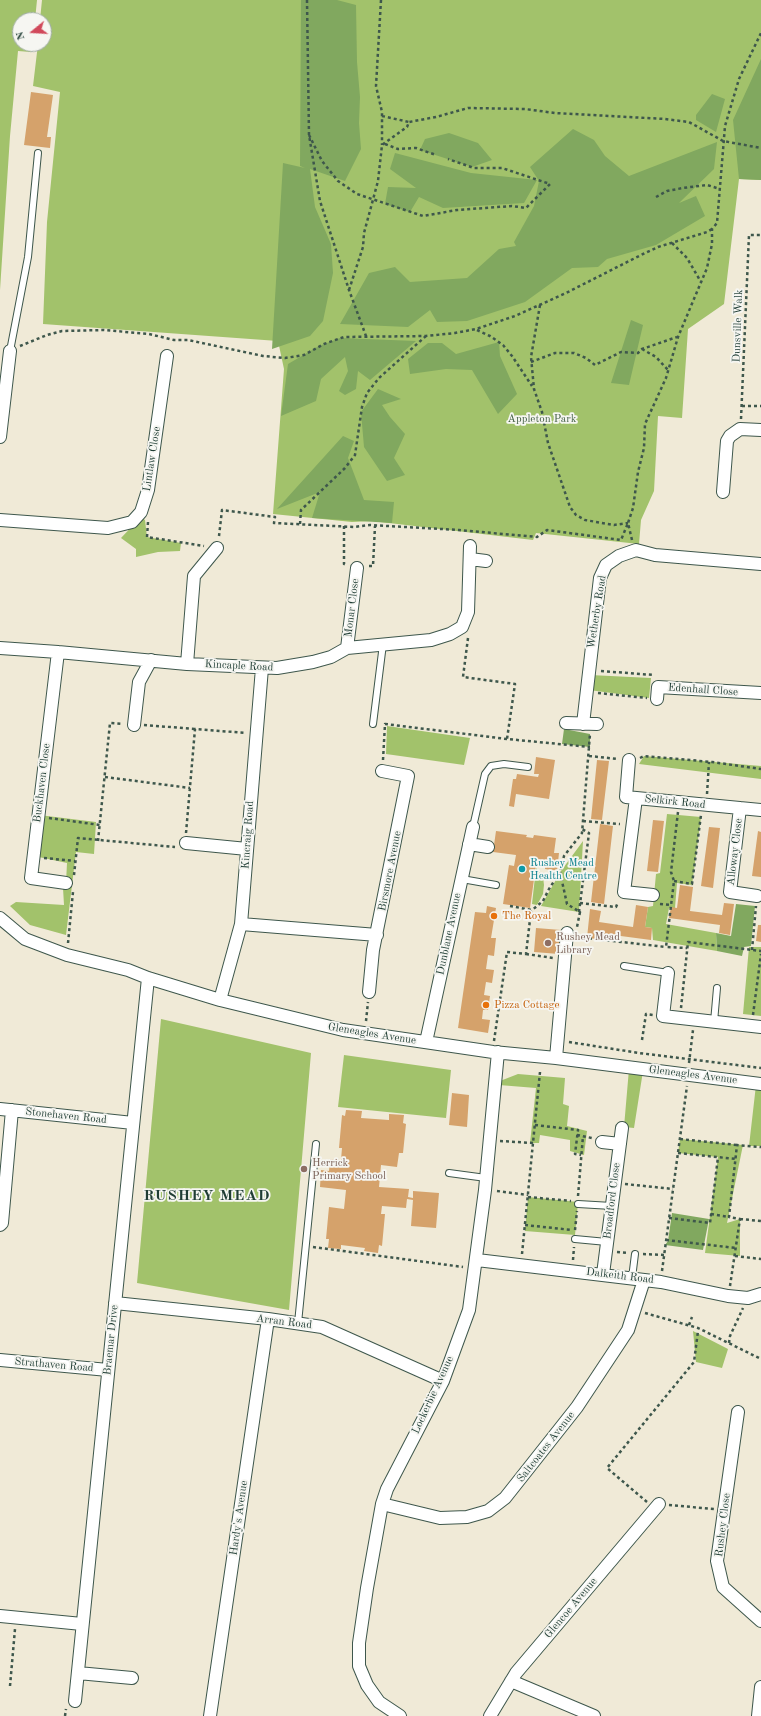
<!DOCTYPE html>
<style>
body{margin:0}
#map{position:relative;width:761px;height:1716px;overflow:hidden;background:#f0ead7;font-family:"Old Standard TT",serif}
canvas{display:block}
.north{position:absolute;left:12px;top:12px;width:40px;height:40px;box-sizing:border-box;background:#f6f6f2;border:1px solid #a0aca6;border-radius:50%;rotate:252deg;font-size:11px;font-weight:700;line-height:16px;text-align:center;color:#1f3d34}
.north::after{content:'';display:block;margin:auto;width:14px;height:18px;background:#d1495b;clip-path:polygon(50% 0,100% 100%,50% 72%,0 100%)}
</style>
<div id="map">
<canvas width="761" height="1716"></canvas>
<div class="north">N</div>
</div>
<script>
const ctx = document.querySelector('canvas').getContext('2d');
ctx.lineJoin = 'round';
function fill(path, color) { ctx.fillStyle = color; ctx.fill(path, 'evenodd'); }
const poly = rows => new Path2D(rows.map(r => 'M' + r).join(''));
function strokePath(path, color, width, dash) { ctx.strokeStyle = color; ctx.lineWidth = width; ctx.lineCap = dash ? 'butt' : 'round'; ctx.setLineDash(dash || []); ctx.stroke(path); }
function drawText(font, color, halo, rows, align = 'center') {
  ctx.font = font + ' "Old Standard TT",serif'; ctx.lineWidth = 3.5; ctx.setLineDash([]); ctx.textBaseline = 'middle'; ctx.strokeStyle = halo; ctx.fillStyle = color; for (const [text, x, y, turn = 0] of rows) {
    ctx.save(); ctx.translate(x, y); ctx.rotate((+turn || 0) * Math.PI / 180); ctx.textAlign = isNaN(turn) ? turn : align; if (halo) ctx.strokeText(text, 0, 0); ctx.fillText(text, 0, 0); ctx.restore();
  }
}
fill(poly([
 [0,0,37,0,35,20,20,20,20,44,32,44,31,52,18,51,10,136,0,290],
 [42,0,761,0,761,180,739,179,724,304,688,329,682,418,658,416,654,491,641,520,639,544,536,533,533,540,372,521,352,522,273,514,284,369,278,341,43,324,47,222,60,92,33,86,38,44,44,44,44,20,40,20],
 [141,517,145,520,147,537,181,543,180,551,158,552,136,557,136,549,121,538],
 [590,675,651,678,649,698,589,690],
 [387,726,470,738,464,765,386,754],
 [644,756,761,766,761,779,639,764],
 [667,814,701,817,692,885,677,883,675,908,669,908,666,924,716,933,717,951,653,940,652,928,645,927,648,907,653,906,656,874,660,873],
 [39,815,96,822,94,854,76,852,66,935,30,925,10,906,16,902,64,905,63,888,72,882,66,883,67,863,34,856],
 [583,841,579,912,541,906,561,871],
 [536,868,543,877,544,885,543,894,537,905,532,904],
 [749,947,761,947,761,1016,743,1014],
 [161,1019,311,1053,289,1310,137,1283],
 [344,1055,451,1070,446,1118,338,1107],
 [629,1069,643,1071,634,1128,624,1127],
 [518,1074,565,1078,563,1104,569,1106,567,1126,587,1131,584,1155,570,1151,570,1140,540,1135,539,1143,530,1143,536,1088,499,1085,500,1081],
 [756,1085,761,1086,761,1146,749,1146],
 [680,1139,743,1145,727,1223,740,1219,740,1256,705,1253,718,1157,678,1153],
 [528,1197,578,1202,575,1235,525,1231],
 [693,1331,728,1349,722,1368,696,1362]
]), '#a2c26b');
fill(poly([
 [301,0,337,0,356,5,357,62,360,97,359,123,361,149,345,181,310,169,315,207,331,244,333,273,323,321,310,336,272,349,283,163,305,168,300,166],
 [761,59,761,180,739,179,733,120],
 [712,94,725,99,716,132,696,120,696,115],
 [573,129,594,140,605,156,629,176,717,142,714,169,679,203,696,196,705,216,656,245,607,259,598,267,572,268,525,302,467,321,437,322,430,310,408,327,340,324,369,273,395,267,410,282,467,278,499,249,516,246,514,242,534,206,539,181,530,167],
 [449,133,478,143,492,160,472,167,420,150,425,139],
 [395,153,471,173,537,180,524,203,443,208,419,197,410,212,385,204,388,187,416,188,390,169],
 [631,320,643,325,629,385,611,383],
 [340,338,416,341,370,380,358,371,356,389,345,395,339,391,348,371,345,357,321,379,316,401,281,416,288,364,319,346],
 [499,342,500,356,517,394,498,414,472,370,446,369,410,374,408,359,428,343,442,343,456,354],
 [378,389,401,399,382,405,390,417,405,434,394,458,405,475,387,481,364,447,361,412],
 [343,436,354,441,348,458,364,500,394,502,392,523,312,518,320,492,277,509],
 [564,729,590,734,590,747,562,744],
 [736,904,755,906,751,946,744,947,742,956,717,951,716,933,731,936],
 [672,1213,709,1219,703,1250,665,1245,668,1241]
]), '#81a85f');
fill(poly([
 [31,92,53,95,47,137,51,137,50,148,24,145],
 [536,757,555,760,549,799,516,794,514,807,509,806,513,779,516,779,517,774,538,777,539,774,534,774],
 [597,760,609,761,602,820,591,819],
 [653,820,664,821,658,872,647,871],
 [600,824,613,826,604,904,591,902],
 [709,827,720,828,713,888,701,886],
 [496,831,527,835,526,837,533,838,534,835,556,838,554,853,559,853,557,871,545,869,545,866,536,865,530,908,503,904,509,865,514,866,516,855,493,852],
 [758,831,761,832,761,877,752,876],
 [680,885,693,887,690,911,722,915,724,903,734,904,730,935,719,933,720,925,669,918,671,907,677,908],
 [636,905,648,907,645,927,652,928,651,940,598,933,597,939,587,938,590,909,601,911,599,922,633,927],
 [487,906,496,908,491,938,496,938,494,956,488,955,486,969,494,970,492,983,486,982,484,995,490,996,488,1010,483,1010,482,1019,490,1020,488,1033,458,1028,475,912,486,913],
 [758,925,761,925,761,942,756,941],
 [536,928,561,930,559,954,534,952],
 [452,1093,469,1095,467,1127,449,1125],
 [346,1110,362,1111,361,1118,389,1120,389,1114,404,1115,403,1123,406,1124,403,1153,399,1153,397,1167,381,1165,379,1187,409,1189,408,1197,413,1198,413,1191,439,1193,436,1228,411,1226,413,1200,407,1199,406,1208,382,1206,381,1214,385,1214,382,1246,379,1245,378,1253,364,1251,365,1248,341,1245,341,1249,328,1248,329,1239,326,1239,329,1207,344,1209,346,1190,320,1187,321,1170,329,1171,330,1159,341,1160,342,1148,339,1148,342,1115,345,1116]
]), '#d5a26b');
const lane = poly([
 [10,351,28,257,38,153],
 [373,724,383,644],
 [473,827,485,774,491,766,504,764,528,767],
 [462,879,496,885],
 [624,966,668,973],
 [714,1022,717,988],
 [449,1173,486,1178],
 [578,1204,612,1206],
 [575,1239,607,1242],
 [632,1278,635,1254],
 [298,1323,316,1144]
]);
const street = poly([
 [0,437,10,351],
 [723,492,727,441,730,436,740,429,761,430],
 [0,520,108,528,132,522,141,512,148,490,167,356],
 [470,559,486,561],
 [0,648,58,652,187,664,277,668,313,662,331,657,347,648,431,640,450,634,462,627,468,612,470,546],
 [347,648,357,568],
 [58,652,31,878,66,883],
 [187,664,194,576,217,548],
 [657,699,658,687,761,693],
 [566,723,597,724],
 [583,724,600,578,606,565,619,556,636,550,655,555,761,564],
 [134,725,139,682,151,660],
 [629,760,626,797,761,810],
 [636,798,624,892,653,895],
 [740,808,730,892,757,896],
 [186,843,247,849],
 [469,844,488,847],
 [0,918,25,939,67,955,128,970,148,978,220,1000,343,1030,493,1052,556,1058,761,1084],
 [241,924,377,935],
 [668,973,663,1016,761,1027],
 [369,992,373,950,408,776,382,771],
 [220,1000,241,924,262,668],
 [426,1042,473,827],
 [556,1058,567,933],
 [0,1109,133,1123],
 [602,1142,620,1144],
 [0,1225,2,1223,12,1110],
 [477,1260,661,1282,728,1296,748,1298,761,1294],
 [603,1274,622,1128],
 [115,1303,268,1319,322,1327,443,1381],
 [0,1360,108,1370],
 [738,1412,717,1561,723,1587,761,1621],
 [382,1504,440,1518,467,1517,488,1511,505,1498,577,1407,628,1330,644,1280],
 [0,1616,82,1624],
 [78,1673,132,1678],
 [511,1681,594,1716],
 [75,1701,148,978],
 [210,1716,268,1319],
 [400,1716,379,1702,367,1685,359,1666,359,1643,367,1588,382,1504,387,1489,443,1381,469,1310,485,1190,498,1052],
 [490,1716,516,1673,659,1504],
 [758,1716,761,1687]
]);
strokePath(lane, '#3e574c', 8);
strokePath(street, '#3e574c', 14);
strokePath(poly([
 [307,0,309,135,320,201,349,290,366,336],
 [381,0,376,86,382,112,382,145],
 [382,116,409,122],
 [309,135,322,161,338,181,357,194,423,216,457,210,512,206,526,208,550,184,502,168,474,168,448,159],
 [385,144,398,149,416,148,436,155],
 [656,197,667,191,683,188,707,185,720,189],
 [672,243,687,258,701,282],
 [349,290,363,247,364,233,378,181,382,145,407,127,409,122,436,117,468,108,525,109,555,113,665,119,689,122,723,141,761,148],
 [540,305,531,357,534,389,542,412,548,443,570,507,576,515,585,520,614,525,628,523],
 [477,330,490,336,503,345,512,356,532,386],
 [20,346,47,335,62,331,104,330,149,334,174,340,188,340,263,356,285,358,304,355,324,344,344,337,426,336,455,333,476,329,515,316,566,293,643,254,658,247,707,232,712,229],
 [642,349,656,357,668,370],
 [531,362,555,353,574,353,586,358,595,365,621,352,638,353,642,349,677,337],
 [742,406,761,406],
 [741,419,749,235,761,235],
 [148,522,147,537,204,546],
 [300,524,301,510,345,468,355,455,362,407,367,393,379,378,426,336],
 [344,526,344,564,346,565],
 [219,536,222,510,275,517,274,523,354,527,370,525,459,530,537,537,547,530,621,540,628,523],
 [632,540,628,523,633,508,638,472,644,448,645,424,666,378,678,337,707,268,712,244,712,229,717,223,725,126,739,79,761,33],
 [369,566,373,566,375,526],
 [468,638,463,677,515,684,507,739],
 [601,671,654,675],
 [598,693,647,698],
 [144,725,195,729],
 [589,756,618,759],
 [640,758,644,756,712,762,761,769],
 [383,760,385,724,507,739,590,747],
 [105,777,190,788],
 [707,794,709,762],
 [678,812,671,872,674,881,666,947,687,948],
 [49,818,100,825],
 [583,821,620,824],
 [186,833,195,729,246,733],
 [98,841,110,723,123,724],
 [44,858,75,861],
 [560,872,567,904,580,912,577,927],
 [74,875,78,838,175,847],
 [674,881,692,884,701,815],
 [580,903,616,907,618,902],
 [660,904,671,905],
 [510,906,532,910],
 [579,912,589,833,582,829],
 [577,937,666,947],
 [68,943,73,892],
 [752,950,756,906],
 [526,954,553,958],
 [681,1008,688,942,761,951],
 [753,1015,761,954],
 [366,1021,368,1002],
 [642,1040,646,1014,653,1015],
 [494,1041,507,952,526,954,531,911,543,901,549,889,560,872,564,856,582,833,590,734],
 [569,1042,639,1053,761,1068],
 [689,1063,693,1030],
 [535,1125,578,1130,575,1154,581,1155],
 [577,1135,592,1138],
 [680,1139,737,1145],
 [500,1141,533,1143],
 [678,1153,736,1159],
 [625,1184,673,1189],
 [497,1191,528,1195],
 [578,1196,583,1136],
 [528,1197,571,1201],
 [711,1214,729,1217],
 [669,1218,710,1223,718,1157],
 [740,1219,761,1221],
 [525,1225,572,1230],
 [575,1230,577,1211],
 [666,1240,736,1248],
 [313,1247,463,1267],
 [617,1252,628,1253],
 [522,1254,540,1072],
 [643,1254,664,1255],
 [735,1256,761,1259],
 [573,1260,574,1247],
 [662,1271,687,1086],
 [730,1286,740,1219,729,1217,737,1145,761,1147],
 [645,1313,698,1328,761,1359],
 [689,1325,692,1317],
 [729,1343,730,1336,743,1308],
 [647,1502,607,1468,694,1362,698,1331],
 [669,1505,714,1509],
 [10,1686,15,1629],
 [65,1716,66,1709]
]), '#3e574c', 2.5, [3, 3]);
strokePath(lane, '#fff', 6);
strokePath(street, '#fff', 12);
for (const [x, y, r, color] of [
 [522,869,4,"#0f9aa8"],
 [494,916,4,"#e8710a"],
 [548,943,4,"#8d6e63"],
 [486,1005,4,"#e8710a"],
 [304,1169,4,"#8d6e63"]
]) { const dot = new Path2D(); dot.arc(x, y, r, 0, 2 * Math.PI); ctx.fillStyle = color; ctx.fill(dot); strokePath(dot, '#f6f6f2', 1.5); }
drawText('11px', '#1f3d34', '#f6f6f2', [
 ["Dunsville Walk",738,326,-88],
 ["Lintlaw Close",152,459,-81],
 ["Monar Close",352,608,-83],
 ["Wetherby Road",597,612,-81],
 ["Kincaple Road",239,666,3],
 ["Edenhall Close",703,690,4],
 ["Buckhaven Close",42,783,-83],
 ["Selkirk Road",675,802,6],
 ["Kincraig Road",248,835,-86],
 ["Alloway Close",735,852,-83],
 ["Birsmore Avenue",390,871,-79],
 ["Dunblane Avenue",449,934,-78],
 ["Gleneagles Avenue",372,1034,9],
 ["Gleneagles Avenue",693,1075,7],
 ["Stonehaven Road",66,1116,6],
 ["Broadford Close",612,1201,-83],
 ["Dalkeith Road",620,1276,7],
 ["Arran Road",284,1322,7],
 ["Braemar Drive",111,1340,-84],
 ["Strathaven Road",54,1365,5],
 ["Lockerbie Avenue",433,1395,-65],
 ["Saltcoates Avenue",546,1447,-52],
 ["Hardy's Avenue",239,1518,-82],
 ["Rushey Close",723,1525,-83],
 ["Glencoe Avenue",571,1608,-50]
]);
drawText('11px', '#405e42', '#f6f6f2', [
 ["Appleton Park",542,419]
]);
drawText('11px', '#0d838f', '#f6f6f2', [
 ["Rushey Mead",530,863],
 ["Health Centre",530,876]
], 'left');
drawText('11px', '#c56008', '#f6f6f2', [
 ["The Royal",502,916],
 ["Pizza Cottage",494,1005]
], 'left');
drawText('11px', '#785e54', '#f6f6f2', [
 ["Rushey Mead",556,937],
 ["Library",556,950],
 ["Herrick",312,1163],
 ["Primary School",312,1176]
], 'left');
ctx.letterSpacing = '1px';
drawText('bold 15px', '#1f3d34', '#f6f6f2', [
 ["RUSHEY MEAD",207,1196]
]);
ctx.letterSpacing = '0px';
</script>
